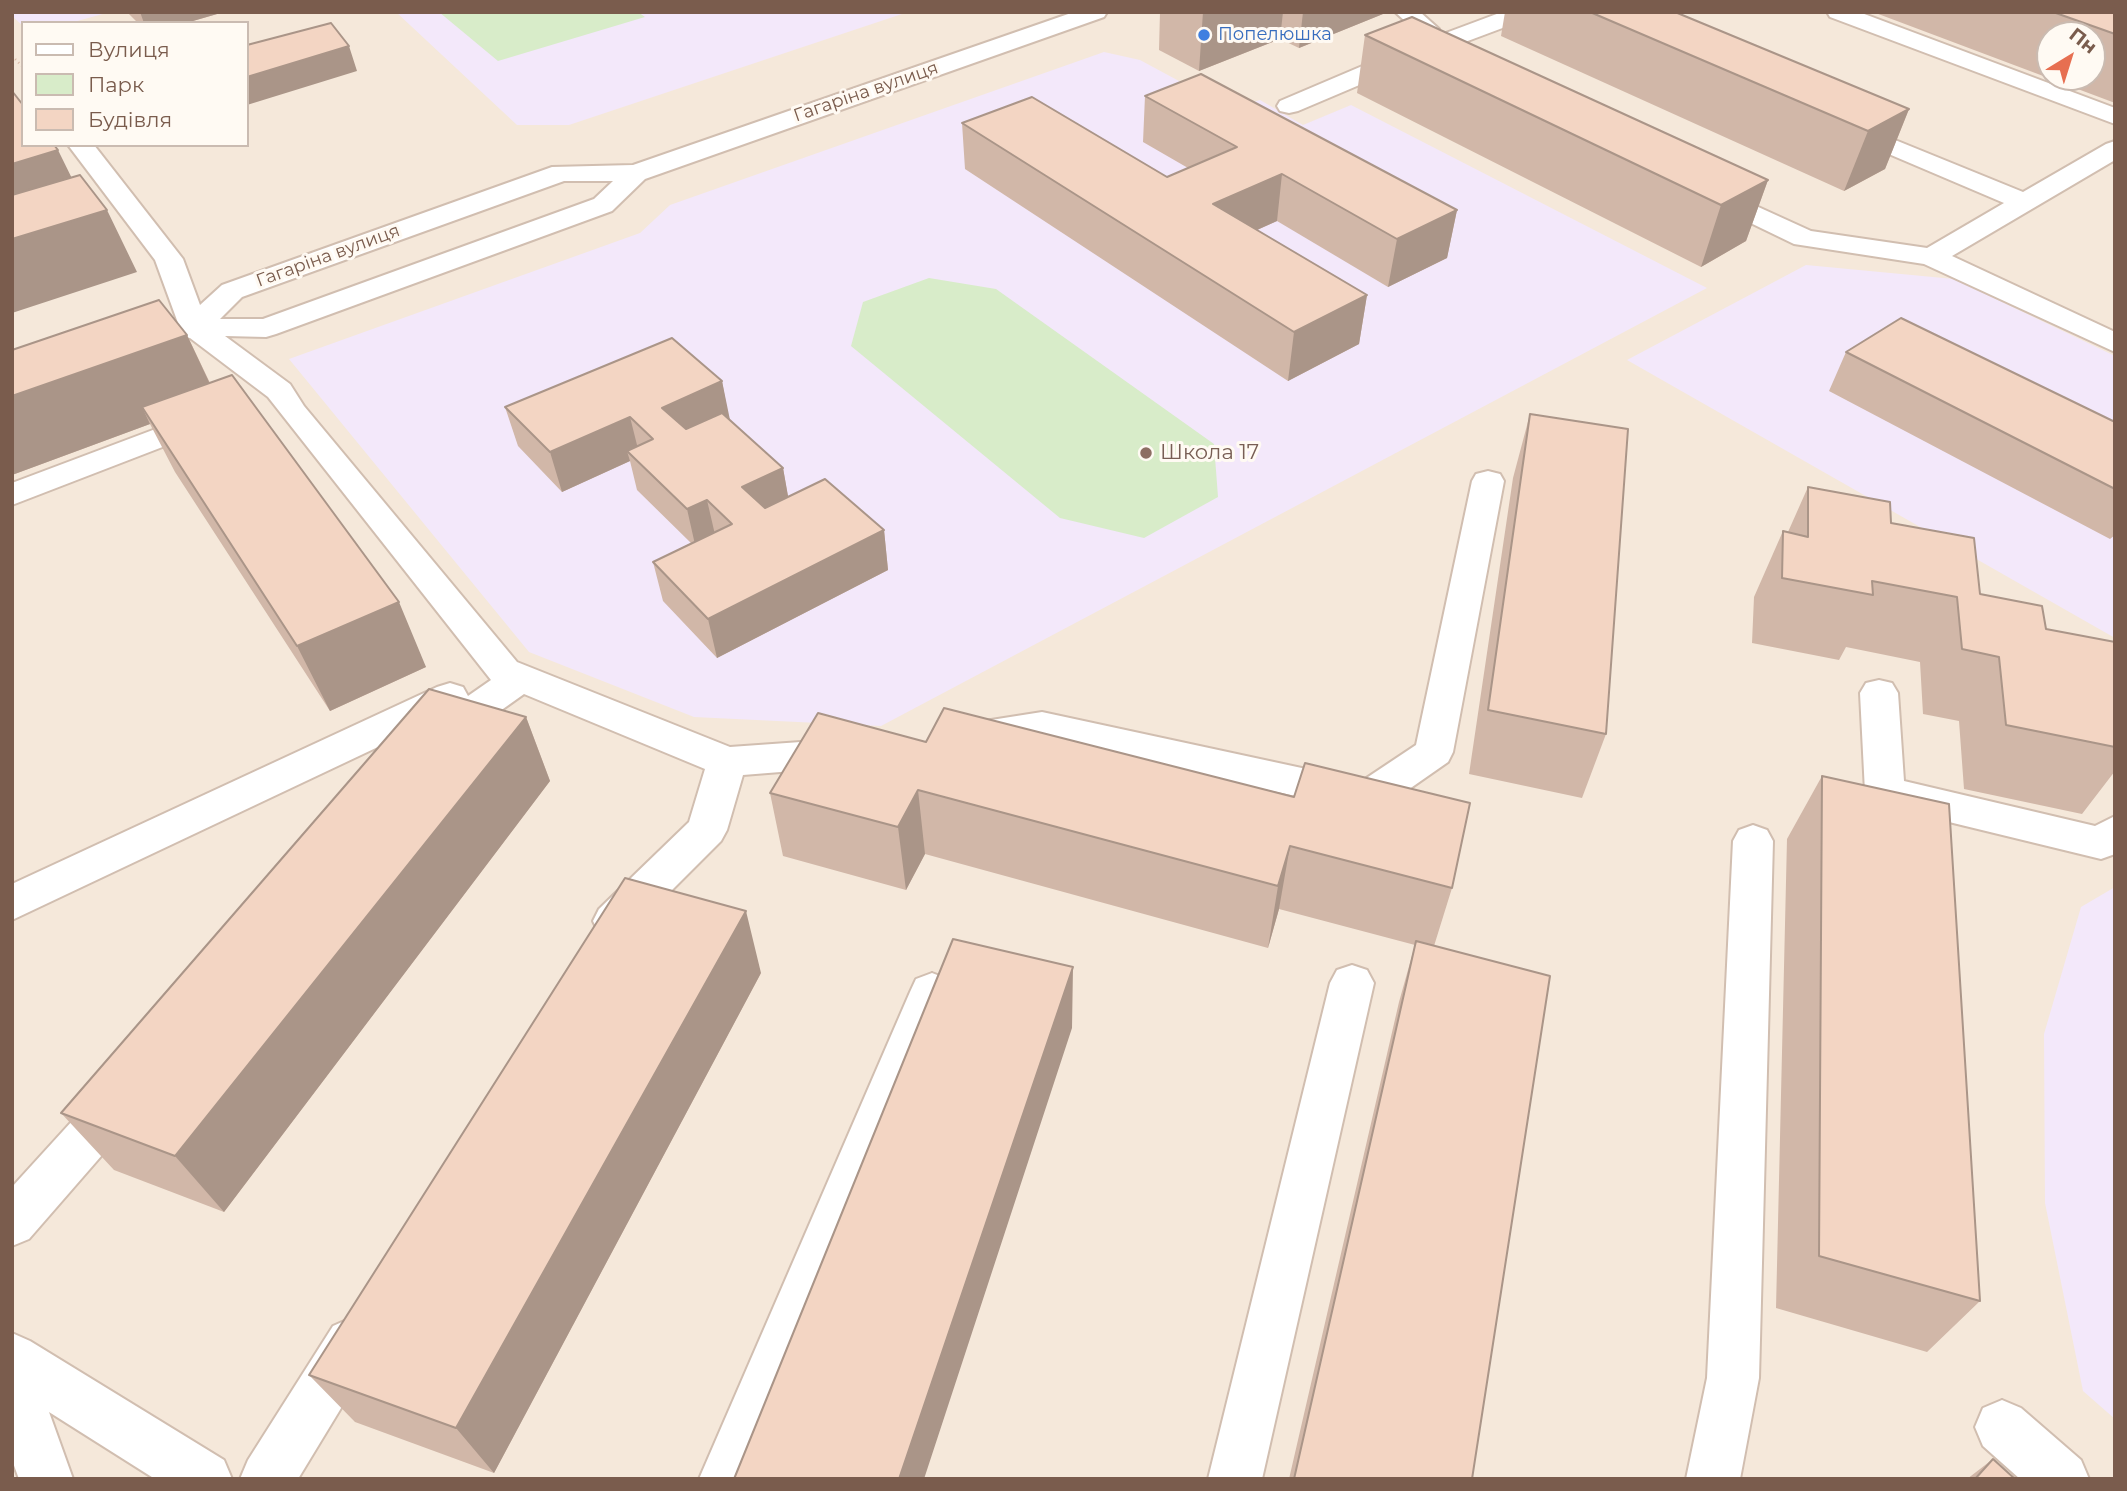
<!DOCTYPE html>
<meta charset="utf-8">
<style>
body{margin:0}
#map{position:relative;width:2127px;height:1491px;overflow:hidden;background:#fdf6ec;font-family:Montserrat,sans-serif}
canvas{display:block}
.frame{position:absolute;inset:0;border:14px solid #7a5c4d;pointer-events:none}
.legend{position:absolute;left:21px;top:21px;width:228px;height:126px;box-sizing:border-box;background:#fffaf3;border:2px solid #cabbb1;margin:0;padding:9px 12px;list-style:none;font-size:21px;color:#7a5c4d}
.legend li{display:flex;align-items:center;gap:14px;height:35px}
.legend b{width:35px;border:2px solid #cabbb1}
.north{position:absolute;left:2036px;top:21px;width:70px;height:70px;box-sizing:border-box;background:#fffaf3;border:2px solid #cabbb1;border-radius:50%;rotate:38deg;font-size:19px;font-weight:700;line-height:28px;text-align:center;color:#7a5c4d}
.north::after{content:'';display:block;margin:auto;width:24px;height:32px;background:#e76f51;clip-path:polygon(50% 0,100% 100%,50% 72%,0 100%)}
</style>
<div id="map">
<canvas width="2127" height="1491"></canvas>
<div class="frame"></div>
<ul class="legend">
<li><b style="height:9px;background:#fff"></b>Вулиця</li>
<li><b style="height:19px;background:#d8ecc9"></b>Парк</li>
<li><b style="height:19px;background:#f3d5c3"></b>Будівля</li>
</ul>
<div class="north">Пн</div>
</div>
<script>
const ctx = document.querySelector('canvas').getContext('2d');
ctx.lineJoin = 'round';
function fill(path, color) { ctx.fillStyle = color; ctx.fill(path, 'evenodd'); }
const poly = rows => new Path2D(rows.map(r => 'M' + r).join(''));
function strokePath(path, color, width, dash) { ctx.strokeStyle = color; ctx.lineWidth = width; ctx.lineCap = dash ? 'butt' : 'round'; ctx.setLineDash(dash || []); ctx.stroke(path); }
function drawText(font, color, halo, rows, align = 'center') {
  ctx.font = font + ' Montserrat,sans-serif'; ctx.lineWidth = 6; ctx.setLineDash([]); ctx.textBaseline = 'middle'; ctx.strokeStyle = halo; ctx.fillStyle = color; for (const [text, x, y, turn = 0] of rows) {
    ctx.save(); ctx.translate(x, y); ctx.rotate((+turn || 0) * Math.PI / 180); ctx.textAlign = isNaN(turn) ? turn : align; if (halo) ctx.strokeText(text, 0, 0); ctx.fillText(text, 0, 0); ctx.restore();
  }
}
fill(poly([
 [12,12,2115,12,2115,1479,12,1479],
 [23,23,247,23,247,145,23,145],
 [2050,35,2092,35,2092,77,2050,77]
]), '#f5e8da');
fill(poly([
 [12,12,110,12,70,23,23,23,23,26,12,16],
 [396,12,908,12,569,125,517,125],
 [1104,52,1140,60,1231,109,1260,100,1303,125,1351,105,1707,288,881,726,694,717,529,652,289,359,640,233,670,205],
 [1806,265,1954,279,2115,356,2115,638,1627,360],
 [2115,887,2115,1419,2083,1391,2045,1203,2044,1034,2081,907]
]), '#f3e8fa');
fill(poly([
 [439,12,638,12,645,17,498,61],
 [929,278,996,289,1214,444,1218,497,1144,538,1060,518,851,346,863,302]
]), '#d8ecc9');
const minor = poly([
 [1074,12,1107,12,1104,17,645,179,612,211,276,334,266,337,225,336,290,384,304,406,517,662,730,747,843,739,857,743,862,753,857,763,843,767,743,775,727,830,721,841,629,933,614,938,599,933,593,921,599,909,689,822,705,769,524,694,465,736,457,746,443,750,429,746,424,736,435,720,12,920,12,884,437,687,450,683,463,687,468,696,491,680,268,397,190,338,176,336,171,330,178,323,155,260,68,145,94,145,183,259,200,305,222,285,552,167,633,165,1074,12],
 [564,181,613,181,594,199,263,319,220,319,242,297,564,181],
 [1395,12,1420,12,1439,29,1435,37,1502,12,1535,12,1532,17,1433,54,1430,60,1416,61,1298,111,1289,113,1280,111,1277,106,1280,101,1407,47,1416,31,1395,12],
 [1827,12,1859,12,2115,108,2115,124,1830,17,1827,12],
 [1846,120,2023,192,2106,144,2115,141,2115,160,1952,256,2115,332,2115,352,1924,264,1794,244,1701,199,1697,193,1701,187,1710,185,1811,231,1927,248,2004,203,1837,132,1834,127,1837,122,1846,120],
 [206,410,217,412,222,419,217,426,12,505,12,483,206,410],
 [1488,471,1500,474,1504,481,1453,752,1448,762,1382,808,1368,812,1042,740,972,751,958,747,953,737,958,727,972,723,1042,712,1362,781,1416,745,1472,481,1476,474,1488,471],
 [1879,680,1892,683,1898,693,1904,781,2095,826,2115,816,2115,854,2101,859,1871,803,1865,792,1860,693,1866,683,1879,680],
 [1753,825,1767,830,1773,841,1759,1378,1740,1479,1686,1479,1707,1378,1733,841,1739,830,1753,825],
 [1352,965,1367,970,1374,983,1262,1479,1208,1479,1330,983,1337,970,1352,965],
 [932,973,948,979,954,992,753,1479,699,1479,910,992,916,979,932,973],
 [120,1080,136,1086,143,1101,136,1116,29,1239,12,1246,12,1187,104,1086,120,1080],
 [351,1318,369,1326,377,1344,369,1362,298,1479,240,1479,248,1460,333,1326,351,1318],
 [12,1333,30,1341,224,1460,232,1479,155,1479,49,1412,73,1479,19,1479,12,1460,12,1333],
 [2002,1400,2021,1408,2081,1460,2089,1479,2020,1479,1983,1446,1975,1427,1983,1408,2002,1400]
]);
strokePath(minor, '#d1beb0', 4);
strokePath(poly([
 [12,56,23,67]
]), '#d9b8a5', 2.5, [1, 3.5]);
fill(minor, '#fff');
fill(poly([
 [127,12,224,12,186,23,138,23],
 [1160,12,1383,12,1383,14,1299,48,1280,39,1199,71,1159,50],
 [1505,12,1675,12,1909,109,1885,169,1844,191,1501,36],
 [1873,12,2115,12,2115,103],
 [2050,35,2092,35,2092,77,2050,77],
 [1365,35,1768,180,1746,241,1701,267,1357,93],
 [1145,96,1457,210,1447,258,1388,287,1277,221,1257,230,1367,295,1359,344,1288,381,965,169,962,123,1167,177,1188,168,1143,142],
 [187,335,210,383,426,667,330,711,175,472,150,424,12,475,12,350],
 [1846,352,2115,422,2115,535,2110,539,1829,391],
 [722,381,729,420,783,468,788,497,884,530,888,570,717,658,663,601,653,562,691,543,637,490,630,461,562,492,518,446,505,407],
 [1530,414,1606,734,1582,798,1469,774,1513,478],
 [1808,487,1891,523,1980,594,2046,629,2115,642,2115,771,2082,814,1964,789,1959,721,1923,714,1920,662,1846,647,1839,660,1752,643,1754,597,1783,531,1788,532],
 [526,717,550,781,224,1212,114,1170,61,1113],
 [926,742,1452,888,1434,946,1472,1479,1289,1479,1399,1002,1415,945,1279,909,1268,948,925,854,906,890,783,856,770,793],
 [1822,776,1980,1301,1927,1352,1776,1308,1787,839],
 [761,973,494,1473,355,1422,309,1375],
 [1993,1459,2015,1479,1967,1479]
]), '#d1b7a8');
fill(poly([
 [140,12,224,12,186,23,144,23],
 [1203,12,1283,12,1280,39,1199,71],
 [1303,12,1383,12,1383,14,1299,48],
 [349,46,357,71,247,105,247,77],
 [1909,109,1885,169,1844,191,1868,131],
 [58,150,88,211,12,235,12,164],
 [1282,174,1277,221,1210,251,1213,204],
 [1768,180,1746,241,1701,267,1721,205],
 [107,210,137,272,12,313,12,239],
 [1457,210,1447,258,1388,287,1397,239],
 [1367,295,1359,344,1288,381,1294,332],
 [187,335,217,399,142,407,150,424,12,475,12,396],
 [722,381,730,420,671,447,662,408],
 [630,417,640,457,627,451,630,461,562,492,550,452],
 [783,468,790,507,750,527,742,487],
 [707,500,716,539,696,549,687,509],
 [884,530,888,570,717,658,708,619],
 [399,602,426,667,330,711,297,646],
 [526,717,550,781,224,1212,175,1156],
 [918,790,925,854,906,890,898,827],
 [1290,846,1279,909,1268,948,1278,886],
 [746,911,761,973,494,1473,456,1428],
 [1073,967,1072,1028,924,1479,899,1479]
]), '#aa9588');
const building = poly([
 [1590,12,1675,12,1909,109,1868,131,1590,12],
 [2053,12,2115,12,2115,34,2053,12],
 [1412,17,1768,180,1721,205,1365,35,1412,17],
 [331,23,349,46,247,77,247,45,331,23],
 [1201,74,1457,210,1397,239,1282,174,1213,204,1367,295,1294,332,962,123,1032,97,1167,177,1237,147,1145,96,1201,74],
 [12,91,23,105,23,145,54,145,58,150,12,164,12,91],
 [80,175,107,210,12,239,12,195,80,175],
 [159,300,187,335,12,396,12,350,159,300],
 [1901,318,2115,422,2115,489,1846,352,1901,318],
 [672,338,722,381,662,408,686,429,722,413,783,468,742,487,765,508,825,479,884,530,708,619,653,562,732,524,707,500,687,509,627,451,653,439,630,417,550,452,505,407,672,338],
 [232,375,399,602,297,646,142,407,232,375],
 [1530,414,1628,429,1606,734,1488,710,1530,414],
 [1808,487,1890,502,1891,523,1974,538,1980,594,2042,606,2046,629,2115,642,2115,747,2006,725,1999,657,1962,649,1957,597,1872,581,1873,595,1782,578,1783,531,1808,537,1808,487],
 [429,689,526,717,175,1156,61,1113,429,689],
 [944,708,1294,797,1305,763,1470,803,1452,888,1290,846,1278,886,918,790,898,827,770,793,818,713,926,742,944,708],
 [1822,776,1949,804,1980,1301,1819,1256,1822,776],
 [625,878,746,911,456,1428,309,1375,625,878],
 [953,939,1073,967,899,1479,734,1479,953,939],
 [1416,941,1550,976,1472,1479,1294,1479,1416,941],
 [1993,1459,2015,1479,1975,1479,1993,1459]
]);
fill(building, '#f3d5c3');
strokePath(building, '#aa9588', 2);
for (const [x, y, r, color] of [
 [1204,35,7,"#3f7fe0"],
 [1146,453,7,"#8d6e63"]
]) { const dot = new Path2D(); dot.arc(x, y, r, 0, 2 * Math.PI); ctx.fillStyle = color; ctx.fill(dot); strokePath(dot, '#fffaf3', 2.5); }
drawText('18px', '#366cbe', '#fffaf3', [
 ["Попелюшка",1218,35]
], 'left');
drawText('18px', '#7a5c4d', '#fffaf3', [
 ["Гагаріна вулиця",866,92,-19],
 ["Гагаріна вулиця",328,256,-20]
]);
drawText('21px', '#785e54', '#fffaf3', [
 ["Школа 17",1160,453]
], 'left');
</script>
